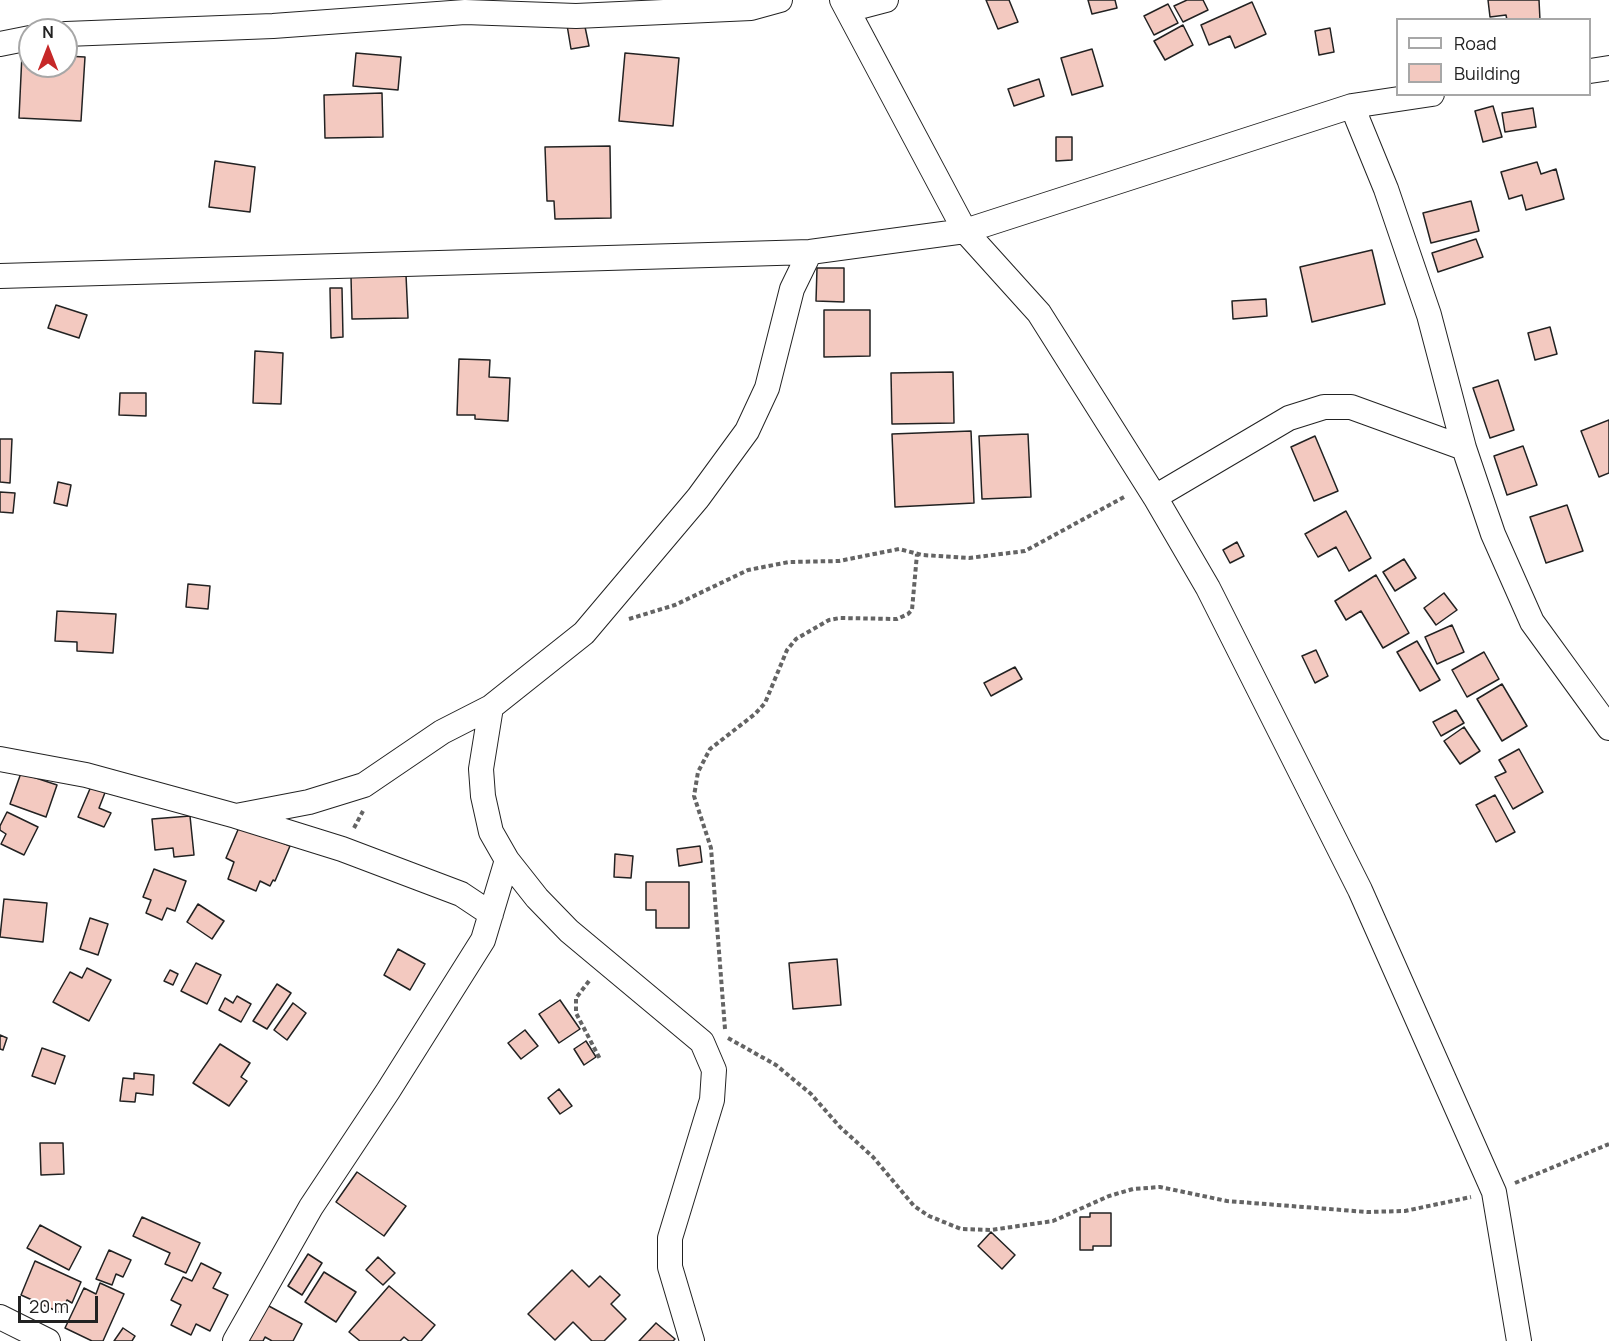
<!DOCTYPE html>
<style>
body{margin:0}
#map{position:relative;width:1609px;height:1341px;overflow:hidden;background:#fff;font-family:Manrope,sans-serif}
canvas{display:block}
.legend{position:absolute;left:1396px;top:18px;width:195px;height:78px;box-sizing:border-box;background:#fff;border:2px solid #a7a7a7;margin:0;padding:8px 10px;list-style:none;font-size:18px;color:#222}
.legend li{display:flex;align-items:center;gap:12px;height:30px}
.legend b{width:30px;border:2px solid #a7a7a7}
.north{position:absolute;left:18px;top:18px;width:60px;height:60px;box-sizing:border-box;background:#fff;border:2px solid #a7a7a7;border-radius:50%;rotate:0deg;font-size:16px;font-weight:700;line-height:24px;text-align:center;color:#222}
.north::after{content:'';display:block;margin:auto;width:21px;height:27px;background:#c62828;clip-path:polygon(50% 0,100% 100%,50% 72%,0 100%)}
.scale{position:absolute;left:18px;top:1296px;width:80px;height:27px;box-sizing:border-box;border:3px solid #222;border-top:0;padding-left:8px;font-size:18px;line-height:21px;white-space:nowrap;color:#222;-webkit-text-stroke:4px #fff;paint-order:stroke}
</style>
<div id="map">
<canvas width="1609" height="1341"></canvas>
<ul class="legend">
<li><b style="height:8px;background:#fff"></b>Road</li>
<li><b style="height:16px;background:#f3c9c0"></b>Building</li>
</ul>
<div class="north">N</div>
<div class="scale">20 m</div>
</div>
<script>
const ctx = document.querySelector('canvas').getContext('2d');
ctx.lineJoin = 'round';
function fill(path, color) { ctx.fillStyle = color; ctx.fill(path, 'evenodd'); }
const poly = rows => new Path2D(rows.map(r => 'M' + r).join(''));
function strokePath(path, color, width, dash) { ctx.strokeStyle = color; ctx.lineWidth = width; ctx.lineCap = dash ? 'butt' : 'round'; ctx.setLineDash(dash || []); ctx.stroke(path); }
const building = poly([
 [986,0,1009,0,1018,22,998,29,986,0],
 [1088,0,1115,0,1117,8,1092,14,1088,0],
 [1187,0,1203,0,1208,10,1183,22,1174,6,1187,0],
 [1488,0,1539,0,1540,20,1507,20,1506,15,1490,17,1488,0],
 [1252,2,1266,34,1235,48,1230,36,1209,45,1201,25,1252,2],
 [1168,4,1178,23,1154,35,1144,16,1168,4],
 [584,22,589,46,571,49,567,25,584,22],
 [1183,25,1193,45,1165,60,1154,41,1183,25],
 [1330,28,1334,52,1319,55,1315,31,1330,28],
 [1092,49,1103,86,1072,95,1061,58,1092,49],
 [356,53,401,57,398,90,353,86,356,53],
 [625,53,679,58,673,126,619,121,625,53],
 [22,54,30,54,30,66,66,66,66,56,85,57,81,121,19,118,22,54],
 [1039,79,1044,96,1014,106,1008,89,1039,79],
 [382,93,383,137,325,138,324,95,382,93],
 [1493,106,1502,137,1483,142,1475,111,1493,106],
 [1533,108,1536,127,1505,132,1502,113,1533,108],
 [1056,137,1072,137,1072,160,1056,161,1056,137],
 [610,146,611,218,555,219,554,201,547,201,545,147,610,146],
 [215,161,255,167,250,212,209,207,215,161],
 [1537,162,1541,174,1556,169,1564,199,1526,210,1522,195,1509,199,1501,172,1537,162],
 [1471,201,1479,231,1431,243,1423,213,1471,201],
 [1476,239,1483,257,1438,272,1432,253,1476,239],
 [1372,250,1385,304,1312,322,1300,267,1372,250],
 [817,268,844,268,844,302,816,301,817,268],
 [406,275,408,318,352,319,351,276,406,275],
 [330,288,342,288,343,337,331,338,330,288],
 [1266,299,1267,316,1233,319,1232,301,1266,299],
 [56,305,87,315,79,338,48,328,56,305],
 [824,310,870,310,870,356,824,357,824,310],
 [1550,327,1557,354,1535,360,1528,333,1550,327],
 [255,351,283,353,281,404,253,403,255,351],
 [459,359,490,360,489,377,510,378,508,421,475,419,475,415,457,415,459,359],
 [953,372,954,423,892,424,891,373,953,372],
 [1498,380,1514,430,1490,438,1473,388,1498,380],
 [120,393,146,393,146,416,119,415,120,393],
 [1609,420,1609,473,1599,477,1581,431,1609,420],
 [971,431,974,503,895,507,892,434,971,431],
 [1028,434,1031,497,982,499,979,436,1028,434],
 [1315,436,1338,491,1314,501,1291,447,1315,436],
 [0,439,12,439,10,483,0,482,0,439],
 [1523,446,1537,485,1507,495,1494,456,1523,446],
 [58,482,71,485,67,506,54,503,58,482],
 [0,492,15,493,13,513,0,512,0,492],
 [1567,505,1583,551,1546,563,1530,517,1567,505],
 [1346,511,1371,558,1349,571,1336,547,1318,557,1305,534,1346,511],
 [1237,542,1244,556,1230,563,1223,550,1237,542],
 [1404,559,1416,578,1395,591,1383,572,1404,559],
 [1376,575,1409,633,1383,648,1361,611,1346,620,1335,601,1376,575],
 [188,584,210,586,208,609,186,607,188,584],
 [1444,593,1457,610,1436,625,1424,608,1444,593],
 [57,611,116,614,113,653,77,651,77,642,55,641,57,611],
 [1452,625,1464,652,1437,664,1425,637,1452,625],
 [1417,641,1440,680,1420,691,1397,652,1417,641],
 [1316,650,1328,676,1315,683,1302,656,1316,650],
 [1484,652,1499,679,1467,697,1452,670,1484,652],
 [1015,667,1022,679,991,696,984,683,1015,667],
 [1502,684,1527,726,1502,741,1477,699,1502,684],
 [1456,710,1464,723,1441,736,1433,722,1456,710],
 [1464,727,1480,751,1460,764,1444,741,1464,727],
 [1519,749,1543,792,1513,809,1495,777,1506,772,1499,760,1519,749],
 [21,773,57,785,46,817,10,804,21,773],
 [92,784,106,790,99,808,111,813,104,827,78,817,92,784],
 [1495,795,1515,832,1496,842,1476,805,1495,795],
 [7,812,38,827,24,855,1,844,6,834,0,830,0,826,7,812],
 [190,816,194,855,174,857,173,848,155,850,152,819,190,816],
 [240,825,290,846,275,881,273,880,270,886,260,881,256,891,228,879,234,862,226,858,240,825],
 [700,846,702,862,679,866,677,849,700,846],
 [615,854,633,856,631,878,614,877,615,854],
 [154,869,186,881,175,911,167,908,162,920,146,913,151,900,143,897,154,869],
 [646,882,689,882,689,928,656,928,656,910,646,910,646,882],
 [4,899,47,903,43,942,0,937,4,899],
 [198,904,224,921,212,939,187,922,198,904],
 [90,918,108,924,98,955,80,949,90,918],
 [398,949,425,964,410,990,384,975,398,949],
 [837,959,841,1005,793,1009,789,963,837,959],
 [196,963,221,975,207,1004,181,991,196,963],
 [87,968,111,980,89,1021,53,1002,70,972,82,978,87,968],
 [170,970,178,974,173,985,164,981,170,970],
 [277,984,291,993,267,1029,253,1021,277,984],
 [237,996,251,1004,241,1022,219,1010,225,998,233,1003,237,996],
 [560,1000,580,1029,559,1043,539,1014,560,1000],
 [293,1003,306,1013,287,1040,274,1030,293,1003],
 [525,1030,538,1046,521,1059,508,1043,525,1030],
 [0,1035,7,1038,3,1050,0,1049,0,1035],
 [586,1041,596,1057,584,1065,574,1049,586,1041],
 [220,1044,250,1063,241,1077,247,1081,229,1106,193,1083,220,1044],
 [42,1048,65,1056,55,1084,32,1076,42,1048],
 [134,1073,154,1075,153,1095,136,1093,135,1102,120,1101,123,1078,134,1079,134,1073],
 [559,1089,572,1106,560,1114,548,1098,559,1089],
 [40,1143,63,1143,64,1174,41,1175,40,1143],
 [357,1172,406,1206,384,1236,336,1202,357,1172],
 [1090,1213,1111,1213,1111,1246,1093,1246,1093,1250,1080,1250,1080,1217,1090,1217,1090,1213],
 [142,1217,200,1243,186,1273,165,1264,170,1253,133,1236,142,1217],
 [40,1225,81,1247,69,1270,27,1248,40,1225],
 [991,1232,1015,1255,1002,1269,978,1246,991,1232],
 [109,1250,131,1260,123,1277,116,1274,112,1285,96,1279,109,1250],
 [308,1254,322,1263,302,1295,288,1286,308,1254],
 [378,1257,395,1273,383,1285,366,1270,378,1257],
 [35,1261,81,1282,72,1303,67,1300,61,1313,21,1295,35,1261],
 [201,1263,221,1273,213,1288,228,1295,210,1331,196,1324,191,1335,171,1325,181,1305,171,1300,183,1277,192,1281,201,1263],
 [572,1270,589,1287,600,1276,620,1295,611,1304,626,1319,604,1341,592,1341,573,1322,555,1340,528,1314,572,1270],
 [324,1272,356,1292,336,1322,305,1302,324,1272],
 [100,1283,124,1294,103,1341,92,1341,65,1328,84,1288,96,1294,100,1283],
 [389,1286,435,1325,421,1341,409,1341,404,1337,400,1341,360,1341,349,1332,389,1286],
 [267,1305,302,1324,293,1341,272,1341,265,1337,263,1341,239,1341,267,1305],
 [656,1323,675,1339,673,1341,639,1341,656,1323],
 [123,1328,135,1336,132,1341,114,1341,123,1328]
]);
fill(building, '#f3c9c0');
strokePath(building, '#222', 1.5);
const minor = poly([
 [842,0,965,231,1039,313,1155,497,1208,588,1360,890,1494,1192,1519,1341],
 [848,10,886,0],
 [66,34,273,26,465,12,576,16,751,8,780,0],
 [0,44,30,38],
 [1590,71,1609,68],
 [1352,106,1386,189,1429,315,1464,448,1493,534,1532,622,1609,728],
 [0,276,810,252,965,231,1352,106,1432,94],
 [1155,497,1289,418,1324,407,1351,407,1464,448],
 [491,707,481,769,483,796,491,832,507,860,537,898,569,931,702,1042,714,1070,712,1100,670,1238,670,1267,692,1341],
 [0,759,86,775,236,816,342,849,461,894,491,914],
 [236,816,309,802,364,785,442,732,491,707,584,633,698,498,747,431,767,388,792,289,810,252],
 [0,1317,48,1341],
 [235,1341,311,1207,388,1091,483,940,507,860]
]);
strokePath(minor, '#222', 26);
strokePath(poly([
 [629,619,675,605,748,570,789,562,839,561,899,549,922,555,969,558,1025,551,1126,496],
 [354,828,363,811],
 [589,981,576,998,576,1013,600,1059],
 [725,1029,711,848,694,796,698,772,710,749,755,714,765,703,787,650,796,639,829,620,840,618,897,619,908,614,912,610,917,554],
 [728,1038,776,1065,811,1094,840,1127,873,1157,914,1206,929,1216,961,1229,991,1230,1053,1221,1109,1196,1133,1189,1160,1187,1227,1201,1367,1212,1405,1211,1471,1197],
 [1515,1183,1609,1144]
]), '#646464', 4, [4.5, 3]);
strokePath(minor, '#fff', 24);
</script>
